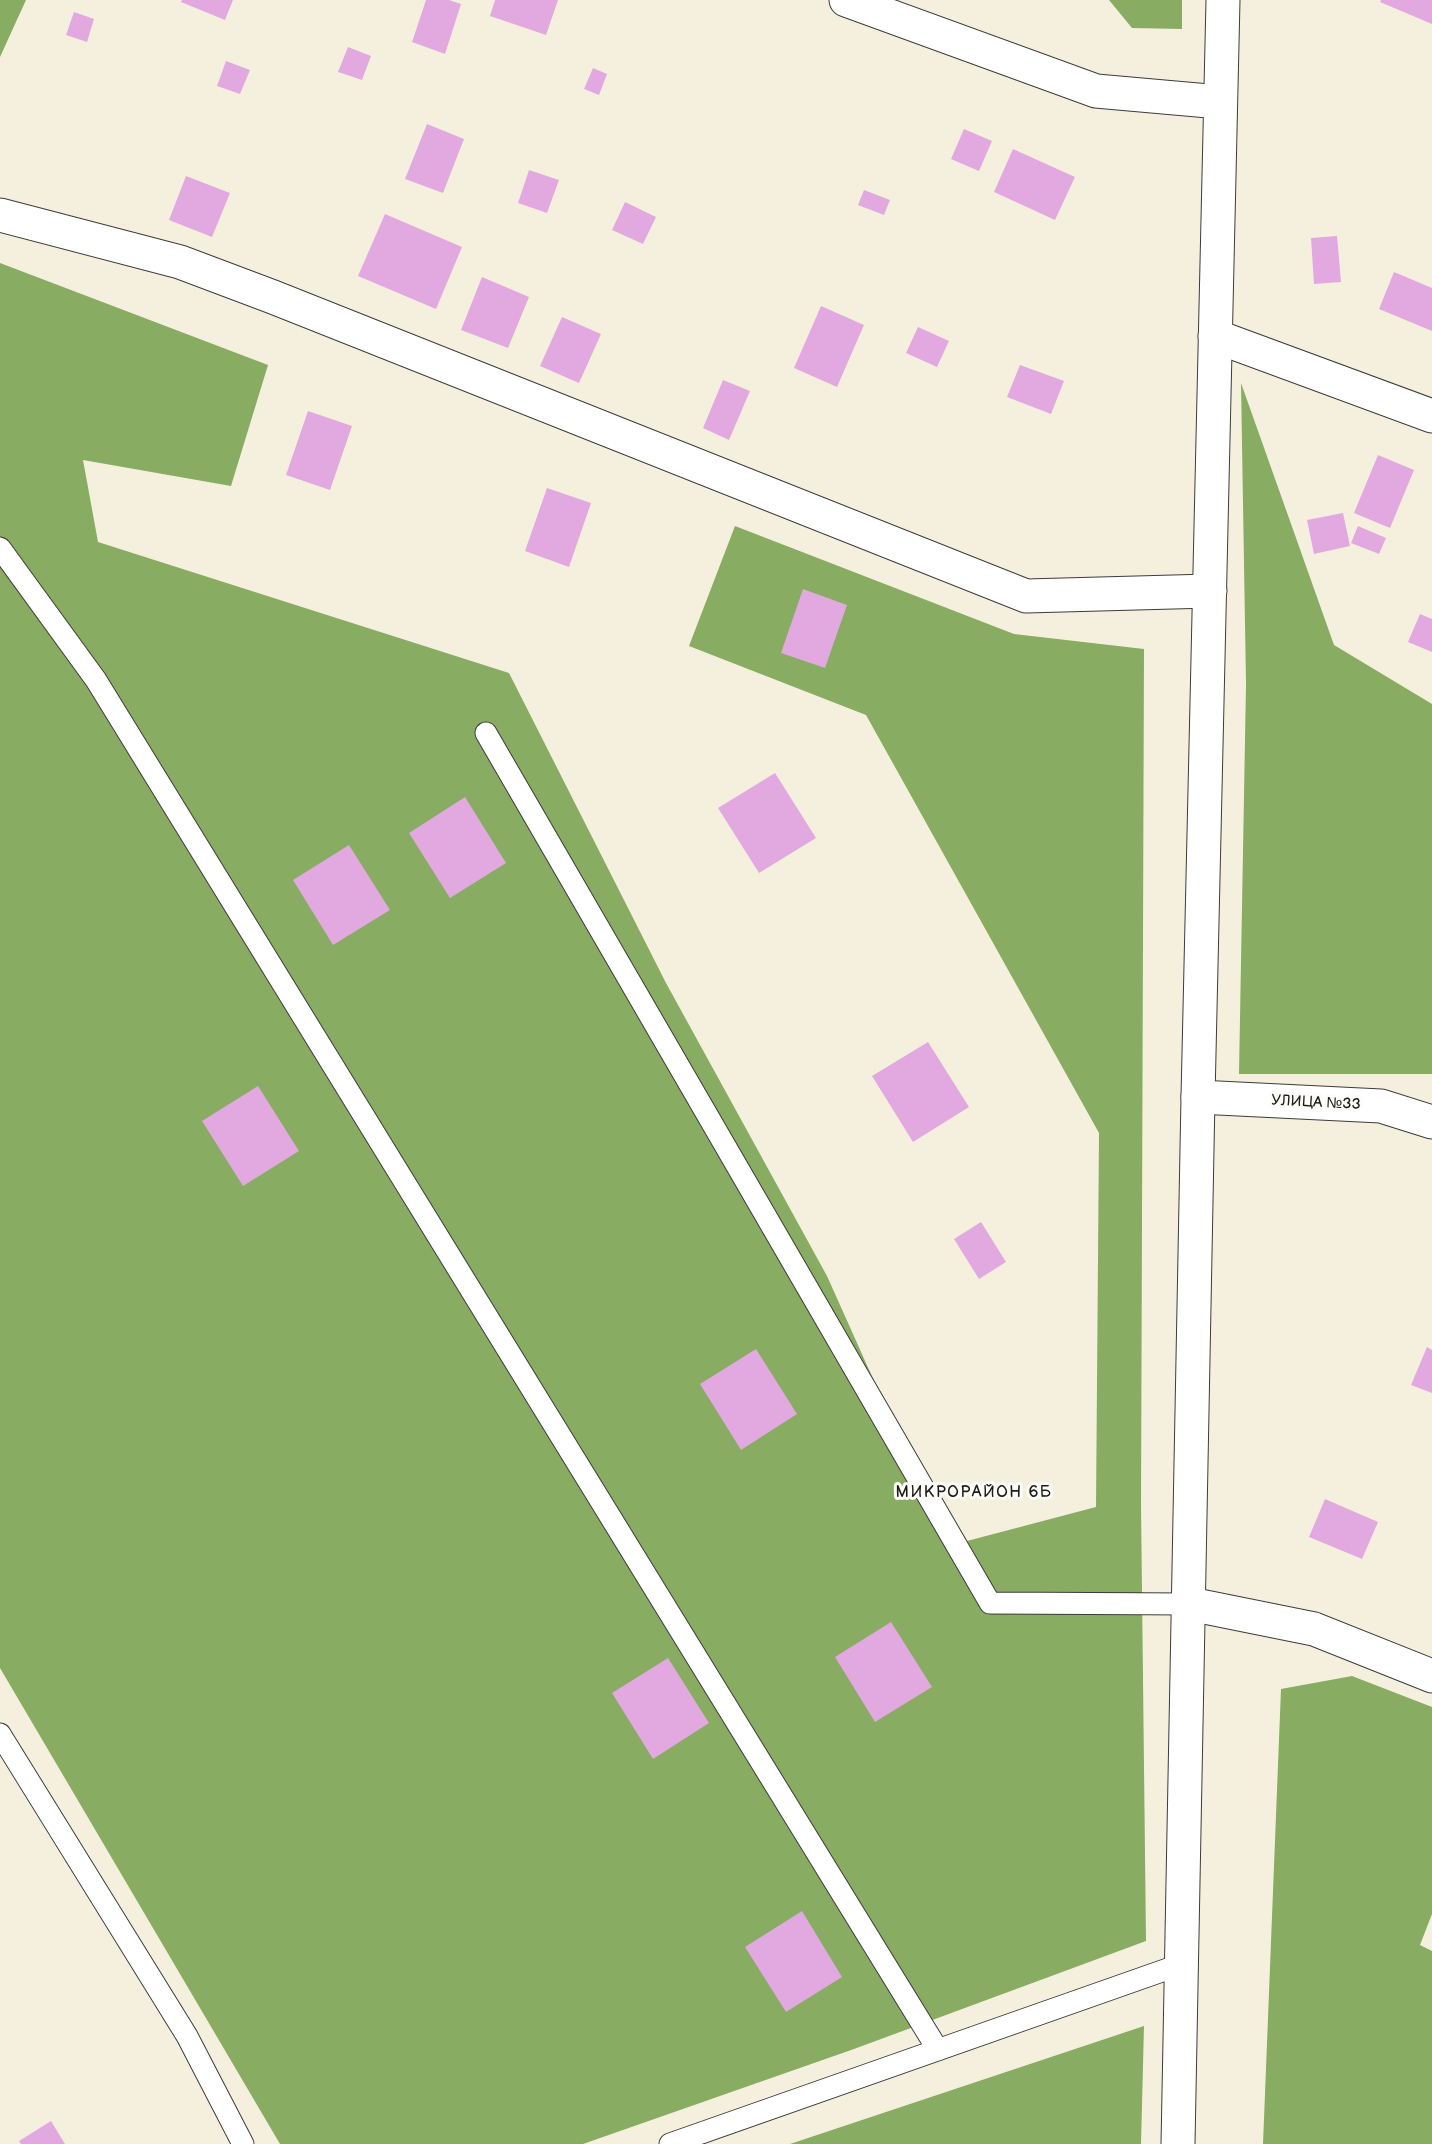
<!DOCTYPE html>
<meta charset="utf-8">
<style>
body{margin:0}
canvas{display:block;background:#f5f0de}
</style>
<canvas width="1432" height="2144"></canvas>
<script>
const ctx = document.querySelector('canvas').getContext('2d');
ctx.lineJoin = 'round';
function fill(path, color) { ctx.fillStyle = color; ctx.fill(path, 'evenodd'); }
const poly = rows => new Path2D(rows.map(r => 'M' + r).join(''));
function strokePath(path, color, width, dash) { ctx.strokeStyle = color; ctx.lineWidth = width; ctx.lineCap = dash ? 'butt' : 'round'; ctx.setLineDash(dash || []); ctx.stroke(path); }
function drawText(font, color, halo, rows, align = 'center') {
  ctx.font = font + ' "Balsamiq Sans",sans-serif'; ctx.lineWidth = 6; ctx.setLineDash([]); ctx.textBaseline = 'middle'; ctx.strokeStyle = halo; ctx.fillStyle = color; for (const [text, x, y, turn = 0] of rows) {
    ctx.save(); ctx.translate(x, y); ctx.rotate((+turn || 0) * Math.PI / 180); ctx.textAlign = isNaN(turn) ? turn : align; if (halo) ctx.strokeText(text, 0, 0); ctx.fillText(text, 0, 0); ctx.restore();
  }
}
fill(poly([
 [0,0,26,0,0,57],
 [1109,0,1182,0,1182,29,1132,28],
 [0,263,268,365,231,486,83,460,98,542,509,673,666,983,827,1276,948,1546,1096,1507,1099,1133,866,715,689,646,735,526,1014,634,1144,649,1141,1504,1146,1941,854,2049,583,2144,280,2144,0,1668],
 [1241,383,1334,645,1432,704,1432,1074,1239,1074,1246,684],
 [1352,1676,1432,1707,1432,1914,1420,1945,1432,1951,1432,2144,1263,2144,1281,1689],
 [1144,2026,1141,2144,790,2144]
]), '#87ac62');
fill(poly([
 [182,0,233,0,225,20,181,2],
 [426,0,449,0,461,4,445,54,412,42],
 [495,0,558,0,546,35,490,16],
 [1381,0,1432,0,1432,24,1380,2],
 [74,12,94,19,87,42,66,35],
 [348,47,371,56,362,80,338,72],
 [226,61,250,70,240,94,217,86],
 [593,68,607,74,599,95,584,89],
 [427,124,464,139,443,193,405,179],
 [964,129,992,141,979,171,951,159],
 [1013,149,1075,177,1055,220,994,192],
 [529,170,559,180,547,213,518,203],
 [186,176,230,193,212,237,169,220],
 [864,190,890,200,884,215,858,205],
 [625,202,656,217,643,244,612,230],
 [385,214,462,247,436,309,358,276],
 [1337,236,1341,282,1314,284,1311,238],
 [1394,272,1432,288,1432,331,1379,309],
 [482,277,529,297,508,348,461,330],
 [821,306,864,325,837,387,794,368],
 [562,317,601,334,579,383,540,366],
 [918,327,949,341,937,367,906,353],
 [1020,365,1064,381,1051,414,1007,397],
 [723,380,750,391,729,440,703,428],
 [308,411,352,426,330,490,286,475],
 [1378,455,1414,470,1390,528,1354,513],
 [547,488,591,503,569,567,525,551],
 [1343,513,1350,546,1314,554,1307,520],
 [1358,526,1386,538,1379,554,1351,543],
 [803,589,847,605,825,668,781,653],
 [1420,614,1432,619,1432,652,1408,642],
 [775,773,816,838,759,873,718,808],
 [465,797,506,863,450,898,409,833],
 [349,845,390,910,333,945,293,880],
 [928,1042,969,1107,913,1142,872,1076],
 [258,1086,299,1151,243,1186,202,1121],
 [981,1222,1006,1262,979,1279,954,1239],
 [1427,1347,1432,1350,1432,1393,1411,1385],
 [756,1349,797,1414,741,1450,700,1384],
 [1325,1499,1378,1522,1362,1559,1309,1537],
 [891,1622,932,1687,875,1722,835,1657],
 [668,1658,709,1723,653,1759,612,1693],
 [802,1911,842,1977,786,2012,745,1947],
 [51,2121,65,2144,21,2144,19,2141]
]), '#e1a9df');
const service = poly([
 [0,548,96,680,938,2050],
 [486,733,990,1603,1190,1604],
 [0,1734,187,2036,243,2144],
 [670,2144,1182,1964]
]);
const minor = poly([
 [846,0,1096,91,1220,102],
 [0,215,180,262,273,297,1026,596,1210,591],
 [1215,336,1432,416],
 [1198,1097,1381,1106,1432,1122],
 [1190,1604,1314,1629,1432,1676]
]);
const secondary = poly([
 [1178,2144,1198,1097,1223,0]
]);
strokePath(service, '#3d3c39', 23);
strokePath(minor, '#3d3c39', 35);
strokePath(secondary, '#3d3c39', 35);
strokePath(service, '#fff', 21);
strokePath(minor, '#fff', 33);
strokePath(secondary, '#fff', 33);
drawText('15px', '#1c1c1c', '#fdfcf7', [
 ["УЛИЦА №33",1316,1103,3]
]);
ctx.letterSpacing = '1.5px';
drawText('16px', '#1c1c1c', '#fdfcf7', [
 ["МИКРОРАЙОН 6Б",974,1493]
]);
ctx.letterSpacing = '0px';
</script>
